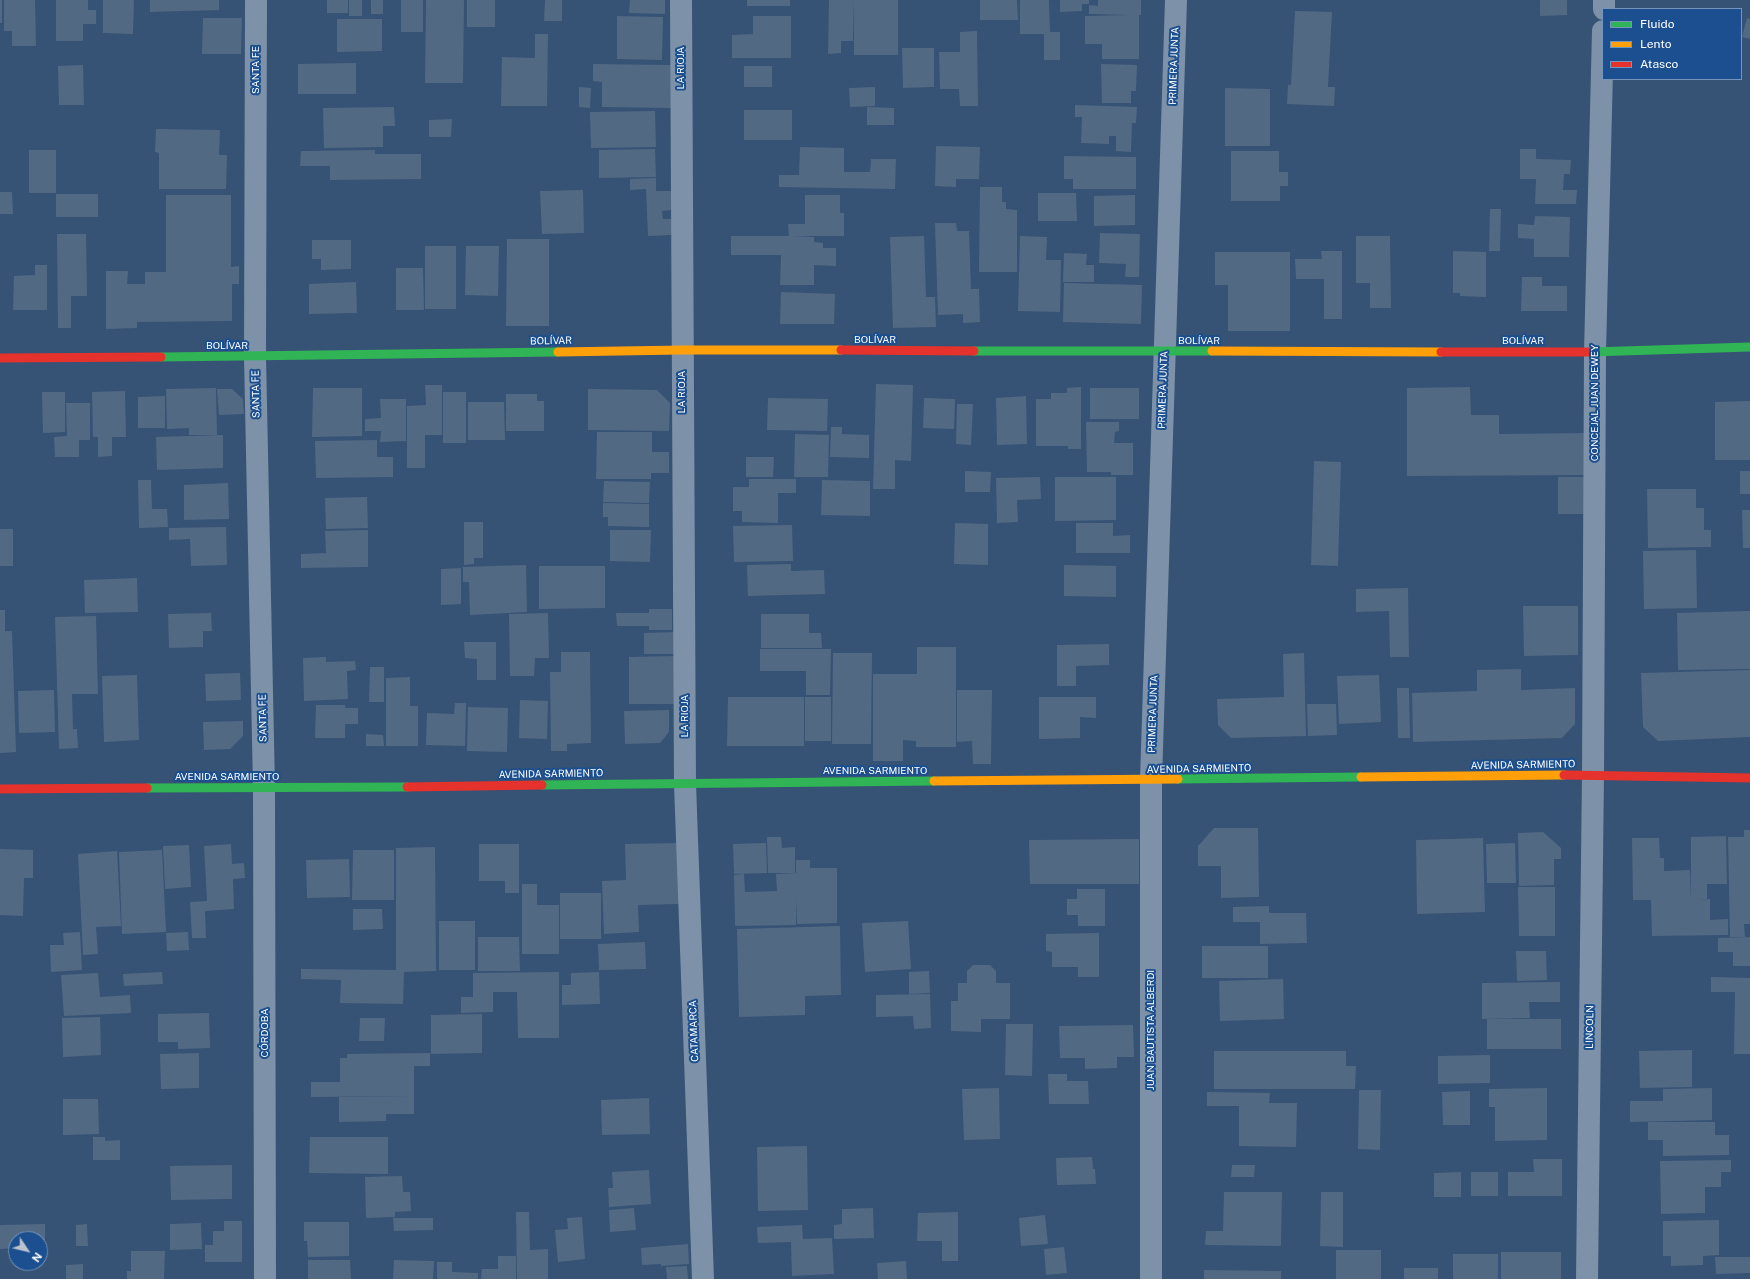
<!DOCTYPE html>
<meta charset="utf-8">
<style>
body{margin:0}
#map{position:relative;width:1750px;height:1279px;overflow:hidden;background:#365274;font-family:"Public Sans",sans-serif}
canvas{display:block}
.legend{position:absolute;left:1602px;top:8px;width:140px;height:72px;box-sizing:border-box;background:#1b4f8f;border:1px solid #7695bc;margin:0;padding:5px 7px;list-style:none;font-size:12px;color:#fff}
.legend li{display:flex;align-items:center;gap:8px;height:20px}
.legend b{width:20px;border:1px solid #7695bc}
.north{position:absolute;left:8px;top:1231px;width:40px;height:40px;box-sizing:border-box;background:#1b4f8f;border:1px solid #7695bc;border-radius:50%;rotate:125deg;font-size:11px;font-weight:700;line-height:16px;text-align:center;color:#fff}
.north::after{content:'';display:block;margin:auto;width:14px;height:18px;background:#b9c2ce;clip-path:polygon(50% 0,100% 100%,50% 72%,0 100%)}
</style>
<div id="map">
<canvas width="1750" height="1279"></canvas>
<ul class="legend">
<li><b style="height:5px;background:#30b455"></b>Fluido</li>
<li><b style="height:5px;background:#ff9f0a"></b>Lento</li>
<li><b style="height:5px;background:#e5322d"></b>Atasco</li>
</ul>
<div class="north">N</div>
</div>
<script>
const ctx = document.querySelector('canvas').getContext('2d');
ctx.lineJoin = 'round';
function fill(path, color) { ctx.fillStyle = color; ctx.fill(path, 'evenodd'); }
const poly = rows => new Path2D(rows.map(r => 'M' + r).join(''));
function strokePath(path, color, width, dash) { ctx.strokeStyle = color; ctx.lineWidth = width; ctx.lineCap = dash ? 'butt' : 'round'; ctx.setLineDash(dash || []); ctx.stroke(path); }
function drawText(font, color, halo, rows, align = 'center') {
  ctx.font = font + ' "Public Sans",sans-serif'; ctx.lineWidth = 4; ctx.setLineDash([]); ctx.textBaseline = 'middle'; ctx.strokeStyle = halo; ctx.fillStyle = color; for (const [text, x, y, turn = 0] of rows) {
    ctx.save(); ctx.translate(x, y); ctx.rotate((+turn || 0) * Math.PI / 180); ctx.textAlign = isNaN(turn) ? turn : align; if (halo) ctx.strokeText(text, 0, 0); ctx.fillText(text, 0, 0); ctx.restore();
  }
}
fill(poly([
 [0,0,2,0,2,23,0,23],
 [4,0,35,0,36,46,12,46,12,31,4,31],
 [56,0,88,0,88,10,96,10,96,24,83,24,83,41,56,41],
 [103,0,134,0,133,34,103,33],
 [150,0,219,0,219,10,150,12],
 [327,0,348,0,348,13,327,13],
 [349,0,362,0,362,16,349,16],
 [371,0,383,0,383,14,371,14],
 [401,0,423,0,423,32,401,32],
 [426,0,464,0,463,83,425,83],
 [467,0,495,0,495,27,467,27],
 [545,0,562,0,562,21,544,21],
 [630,0,665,0,665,14,629,13],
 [747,0,790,0,790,6,747,6],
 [829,0,854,0,853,41,841,41,841,53,828,54],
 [854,0,898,0,898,55,854,55],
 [980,0,1017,0,1018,20,980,20],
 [1020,0,1049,0,1050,32,1060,32,1060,60,1044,60,1044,34,1020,34],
 [1060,0,1089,0,1089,4,1082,4,1082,11,1060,12],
 [1098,0,1141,0,1141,15,1139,15,1139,59,1102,59,1102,44,1085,44,1085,16,1131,15,1089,14,1089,5,1098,6],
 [1540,0,1567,0,1567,15,1540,16],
 [1295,11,1332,12,1328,87,1335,87,1334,106,1287,104,1288,85,1291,85],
 [617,16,663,17,662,60,617,59],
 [753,16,791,16,791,58,732,58,732,35,753,34],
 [203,18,242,18,241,54,202,54],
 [1747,18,1750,19,1750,39,1742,37],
 [337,19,382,19,382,51,337,52],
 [977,31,978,106,960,106,959,89,940,89,939,52,960,52,960,32],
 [535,34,548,34,547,106,501,106,502,57,535,58],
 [902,48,934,48,934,87,903,88],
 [356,63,356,94,298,94,298,64],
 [593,64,671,65,671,108,602,107,602,82,593,81],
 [1101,64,1137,65,1136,91,1131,91,1131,103,1102,103],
 [83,65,84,105,59,105,58,66],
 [744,66,772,66,772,87,744,87],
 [579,87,591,88,590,108,579,107],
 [875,87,875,106,850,107,849,88],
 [1225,88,1270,89,1270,146,1225,146],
 [1075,105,1137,107,1136,123,1132,123,1131,152,1116,151,1116,136,1109,136,1109,144,1081,143,1082,117,1075,117],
 [394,107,395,126,383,126,383,147,324,148,323,108],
 [867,107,894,108,894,125,867,125],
 [744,110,792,110,792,140,744,140],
 [655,111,656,147,591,148,590,112],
 [452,119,451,137,429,137,429,120],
 [156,129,220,130,219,155,227,155,226,189,159,189,159,153,155,152],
 [936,146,980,147,979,179,956,179,956,187,935,186],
 [800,147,844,148,844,172,870,172,871,159,896,159,895,189,779,187,779,175,799,175],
 [655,149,656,177,599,178,599,150],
 [1520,149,1536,149,1536,159,1571,160,1570,174,1564,174,1563,190,1577,190,1576,204,1535,204,1536,179,1520,179],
 [29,150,56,150,56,193,29,193],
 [375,150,375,154,421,154,421,179,330,180,330,166,300,166,301,151],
 [1231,151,1279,151,1279,172,1288,172,1288,186,1280,186,1280,201,1231,201],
 [1064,156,1136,157,1136,189,1073,189,1073,179,1064,179],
 [656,178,656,191,671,191,671,210,662,211,663,219,672,219,672,235,648,236,646,189,630,190,630,179],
 [980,187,1002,187,1002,202,1006,202,1006,209,1017,210,1017,272,979,272],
 [583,190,584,233,542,234,540,191],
 [0,192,12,192,13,214,0,214],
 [1038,193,1076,193,1077,221,1038,221],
 [56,194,98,194,98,217,56,217],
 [166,195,231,195,231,267,239,266,239,284,232,284,232,321,137,322,137,328,106,329,106,271,128,271,127,284,145,284,145,272,166,272],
 [805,195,840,195,840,213,844,213,844,236,794,236,814,237,814,242,823,243,823,248,836,248,836,266,814,265,814,285,780,285,781,255,731,255,731,236,789,236,788,224,805,224],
 [1135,195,1135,225,1094,226,1094,196],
 [1490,209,1501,209,1500,251,1489,251],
 [1535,216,1570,217,1569,257,1534,257,1534,239,1518,238,1518,224,1534,225],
 [935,223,956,223,957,231,969,231,971,289,979,289,980,322,963,323,963,314,938,315],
 [1100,233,1140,234,1139,277,1125,277,1126,264,1099,263],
 [57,234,86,234,87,296,71,296,71,328,58,328],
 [924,236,926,297,935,297,936,327,893,328,890,237],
 [1020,236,1047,237,1046,260,1061,260,1060,312,1018,311],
 [1356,236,1390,236,1391,308,1370,308,1370,283,1356,283],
 [507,239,549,239,549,326,506,326],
 [312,240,351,240,351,269,321,270,321,259,312,259],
 [425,246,456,246,456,309,425,309],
 [466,246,499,246,498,296,465,295],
 [1321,251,1342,251,1342,319,1324,319,1324,279,1296,279,1295,259,1322,259],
 [1453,251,1486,252,1486,297,1460,296,1460,293,1453,293],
 [1215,252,1290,252,1290,331,1228,331,1228,285,1215,285],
 [1064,253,1087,254,1086,265,1094,265,1094,282,1063,282],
 [35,265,47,265,47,310,13,310,14,276,35,275],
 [396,268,423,268,424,310,396,310],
 [1522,277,1542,277,1542,286,1567,286,1567,311,1521,311],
 [356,282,357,313,309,314,309,284],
 [1064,283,1142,285,1141,324,1063,322],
 [781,292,835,294,834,324,780,324],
 [876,384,913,385,911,461,895,460,895,489,873,489],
 [425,385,442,385,442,435,425,435,425,468,407,468,407,406,426,405],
 [1081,387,1081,449,1068,449,1068,446,1036,446,1036,399,1051,399,1051,393,1067,393,1067,388],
 [1470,387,1471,415,1499,415,1499,434,1589,433,1589,475,1407,476,1407,388],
 [216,388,217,435,189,435,189,428,167,429,166,389],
 [313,388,362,388,362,436,312,437],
 [1090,388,1139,388,1139,419,1090,419],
 [217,389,232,389,243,399,244,414,219,415],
 [588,389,657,390,670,403,669,431,588,430],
 [125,391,126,437,112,437,112,456,98,457,98,437,93,437,92,392],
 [42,392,65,392,65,432,43,433],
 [443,392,466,392,466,443,443,443],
 [506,394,537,394,537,401,544,401,544,431,506,431],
 [165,396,165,428,138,428,138,397],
 [1026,396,1027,444,997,445,996,398],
 [768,398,828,399,827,431,767,430],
 [924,398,955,399,954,429,923,428],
 [380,399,406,399,406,441,380,442,381,431,365,431,365,419,381,418],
 [1750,401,1750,460,1715,460,1715,402],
 [468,402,504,402,505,440,468,440],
 [66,403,90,403,90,440,79,440,79,457,55,457,54,437,67,436],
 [957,404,973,404,971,445,956,444],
 [1086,422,1119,422,1119,431,1115,432,1114,443,1133,443,1133,475,1111,475,1111,472,1087,472],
 [831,427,842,427,842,434,869,435,869,458,830,457],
 [597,432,652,432,652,452,669,452,669,473,651,473,651,479,596,479],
 [795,434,829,435,828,477,794,477],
 [223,435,223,468,157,470,156,437],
 [377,440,377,457,393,457,393,477,316,478,315,441],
 [746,457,774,457,773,477,746,477],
 [1314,461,1341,462,1338,566,1311,565],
 [965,471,991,472,990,492,965,492],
 [1740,471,1750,471,1750,494,1740,494],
 [1040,477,1041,499,1017,500,1018,522,997,523,996,478],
 [1055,477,1116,477,1116,520,1055,521],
 [1558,477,1589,477,1589,514,1558,514],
 [749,479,796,479,796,493,778,493,778,523,742,522,742,511,733,511,733,487,749,487],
 [138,480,151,480,152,509,167,509,168,527,139,528],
 [822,480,870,481,870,516,821,515],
 [604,481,650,482,649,503,603,502],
 [228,483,229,519,184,520,184,485],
 [1647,489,1696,489,1696,508,1704,508,1704,530,1711,530,1711,547,1648,548],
 [367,497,368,528,326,529,325,498],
 [603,503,649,504,649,527,608,526,608,517,603,517],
 [1742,510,1750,510,1750,548,1743,548],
 [464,522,483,522,483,558,474,558,474,564,464,565],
 [955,523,988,524,988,565,954,564],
 [1076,523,1113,523,1113,536,1130,535,1130,553,1076,553],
 [792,525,793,561,734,562,733,526],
 [226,527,227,565,191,566,190,539,169,540,169,528],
 [0,529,13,529,13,566,0,566],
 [368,530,368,567,301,568,301,554,326,553,325,531],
 [610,530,651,530,650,562,610,561],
 [1696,550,1697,608,1644,609,1643,551],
 [791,564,791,571,824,570,825,594,748,596,747,565],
 [526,565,527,612,470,615,469,582,463,582,463,567],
 [1064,565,1116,566,1116,597,1064,596],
 [539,566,605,566,605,608,539,609],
 [461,568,461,604,441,605,441,569],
 [137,578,138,612,85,613,84,580],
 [1408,588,1409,657,1390,657,1389,611,1356,612,1356,589],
 [1523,606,1578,606,1578,655,1524,656],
 [649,609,672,609,672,630,649,630,649,626,617,626,616,613,649,613],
 [0,610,5,610,5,631,12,631,16,752,0,753],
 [1750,611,1750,669,1678,670,1677,613],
 [211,613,212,631,203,631,203,647,169,648,168,614],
 [548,613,549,658,535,658,534,676,510,676,509,614],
 [761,614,809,614,809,633,821,633,822,648,761,648],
 [96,616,98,694,72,694,73,729,77,729,78,748,59,749,55,617],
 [676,632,676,654,644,654,644,633],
 [464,642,496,642,496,680,477,680,477,659,465,658],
 [1109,644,1109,665,1076,666,1076,686,1057,686,1057,645],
 [917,647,956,647,956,747,916,747,916,695,916,741,903,740,903,761,873,761,873,674,917,674],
 [760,649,831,649,830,695,806,695,806,671,760,671],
 [561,652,590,652,591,743,567,744,567,751,551,751,550,672,561,672],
 [833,653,872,653,871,744,832,744],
 [1304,653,1306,736,1231,738,1218,725,1217,699,1284,697,1283,654],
 [676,656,676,704,629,704,629,657],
 [326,657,326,662,355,661,356,670,347,671,348,699,304,701,303,658],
 [370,667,384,667,384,702,369,702],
 [1521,669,1521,690,1575,688,1575,724,1562,738,1413,742,1412,693,1477,691,1477,670],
 [1750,670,1750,737,1658,741,1643,727,1641,673],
 [240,673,241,700,206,701,205,674],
 [137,675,139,740,104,742,102,676],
 [1379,675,1381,722,1339,724,1337,676],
 [410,677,410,706,418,706,418,746,386,746,386,678],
 [1397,688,1409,688,1410,738,1398,738],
 [54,690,55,732,19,733,18,691],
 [957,690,992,690,991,764,973,764,972,741,957,742],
 [728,697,804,697,804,746,727,746],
 [805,697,831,697,831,741,805,741],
 [1039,697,1096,697,1096,718,1080,717,1080,738,1039,739],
 [520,700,548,701,547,739,519,738],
 [455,703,466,703,465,746,426,745,427,713,454,714],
 [1307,704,1336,704,1337,735,1308,736],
 [316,705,345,705,345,708,358,708,358,724,345,724,345,738,315,738],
 [468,707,508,708,507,752,467,751],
 [669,710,669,732,660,743,625,744,624,711],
 [243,721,243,736,230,749,204,750,203,722],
 [366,734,383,735,384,746,366,746],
 [1214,828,1258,828,1259,897,1221,898,1221,866,1198,866,1198,846],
 [1744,830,1750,830,1750,924,1744,924,1745,937,1730,937,1728,837,1744,837],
 [1543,832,1561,848,1561,859,1554,859,1554,885,1519,886,1518,833],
 [1726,836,1727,884,1707,884,1707,899,1697,900,1710,899,1710,920,1728,919,1728,935,1652,936,1651,900,1633,900,1632,838,1659,838,1660,858,1664,858,1664,871,1690,870,1691,900,1691,837],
 [767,837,781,837,782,848,795,847,795,873,768,873],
 [1483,838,1485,912,1417,914,1416,840],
 [1139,839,1139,884,1030,884,1029,840],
 [679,843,680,904,638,905,639,932,604,934,602,881,626,880,625,844],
 [766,843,767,873,734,874,733,844],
 [1515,843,1516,883,1487,883,1486,844],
 [231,844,232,864,244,863,245,878,233,879,234,909,205,911,206,938,192,938,190,902,207,901,204,846],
 [479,844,519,844,519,893,505,893,505,881,479,881],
 [189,845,191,887,165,889,163,846],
 [435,847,436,971,404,972,403,1004,340,1003,341,980,301,979,301,969,396,970,396,848],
 [0,849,33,850,33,878,24,878,23,916,0,915],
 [162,850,166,932,122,934,119,852],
 [353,850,394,850,394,900,352,900],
 [117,851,121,926,96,927,98,954,83,955,78,854],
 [349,859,350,897,307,898,306,860],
 [796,860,810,860,810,868,837,868,837,923,797,924,796,900,796,925,735,926,734,875,744,874,745,892,777,891,776,874,796,873],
 [522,884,537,884,537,905,559,905,559,954,522,954],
 [1518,887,1555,887,1555,936,1519,936],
 [1077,889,1105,889,1105,926,1078,926,1078,915,1067,915,1067,899,1077,899],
 [560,893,601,893,601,939,560,939],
 [1269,906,1269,913,1306,913,1307,943,1260,944,1260,922,1233,922,1233,907],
 [353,909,382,909,383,929,353,930],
 [439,921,475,921,475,970,439,970],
 [908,921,911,969,865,972,862,923],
 [840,926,841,995,805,996,805,1015,739,1017,737,929],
 [80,932,82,970,51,972,50,945,64,945,63,933],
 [188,932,189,950,167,951,166,933],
 [1099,933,1099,977,1078,977,1078,967,1052,967,1052,952,1046,951,1046,934],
 [478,937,519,937,520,971,478,971],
 [1750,937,1750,966,1733,966,1733,952,1718,952,1718,938],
 [645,942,646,969,599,970,598,944],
 [1202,946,1268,946,1268,978,1202,978],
 [1516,951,1546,951,1547,980,1517,981],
 [973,965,990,965,996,971,996,983,1010,983,1010,1019,981,1019,981,1032,951,1031,951,1001,958,1001,958,983,967,983,967,971],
 [929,971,930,993,909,994,909,972],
 [162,972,163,984,124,986,123,974],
 [559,972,559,1038,518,1038,517,992,493,992,493,1012,461,1013,461,997,473,997,473,973],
 [599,972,600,1004,562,1005,562,985,571,985,571,973],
 [98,973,100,997,130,995,131,1013,64,1016,61,975],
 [1711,977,1750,978,1750,1054,1734,1054,1735,992,1711,992],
 [1283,979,1284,1019,1220,1021,1219,981],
 [1560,982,1560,1002,1529,1002,1530,1018,1482,1019,1482,983],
 [930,994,931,1028,914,1029,913,1016,876,1017,876,995],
 [209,1013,210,1048,178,1049,178,1042,158,1042,158,1014],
 [482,1014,482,1053,431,1054,431,1015],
 [100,1017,101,1055,63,1057,62,1018],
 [360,1018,385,1018,384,1041,359,1041],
 [1487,1019,1561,1019,1561,1049,1487,1049],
 [1006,1024,1033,1024,1032,1076,1005,1075],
 [1133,1025,1134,1057,1117,1057,1117,1068,1085,1069,1085,1058,1060,1058,1059,1026],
 [1692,1050,1692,1087,1640,1088,1639,1051],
 [1214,1051,1346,1051,1346,1066,1356,1066,1355,1089,1214,1089],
 [199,1053,199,1088,161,1089,160,1054],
 [430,1053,430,1066,414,1066,414,1114,386,1114,386,1121,339,1122,339,1097,411,1096,311,1097,311,1082,340,1082,340,1058,347,1058,347,1054],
 [1490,1055,1490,1083,1438,1084,1438,1056],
 [1048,1074,1067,1074,1067,1081,1088,1081,1089,1104,1049,1104],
 [999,1088,1000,1139,964,1140,962,1089],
 [1547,1088,1547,1140,1495,1141,1495,1107,1489,1107,1489,1089],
 [1712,1088,1712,1120,1630,1122,1630,1101,1663,1101,1663,1089],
 [1359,1090,1381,1090,1380,1150,1358,1149],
 [1470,1091,1470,1125,1443,1125,1442,1092],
 [1207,1092,1270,1093,1269,1103,1297,1103,1296,1147,1239,1146,1239,1106,1207,1106],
 [649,1098,650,1134,602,1135,601,1100],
 [63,1099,98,1099,99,1134,63,1135],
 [1648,1122,1715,1122,1715,1135,1729,1135,1729,1155,1663,1156,1663,1140,1648,1140],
 [93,1137,105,1137,105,1141,120,1140,120,1160,93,1160],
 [310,1137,388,1137,388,1174,309,1173],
 [807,1146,808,1210,758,1211,757,1147],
 [1092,1157,1093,1169,1095,1169,1096,1184,1057,1185,1056,1158],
 [1533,1159,1562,1159,1562,1196,1508,1196,1508,1172,1534,1172],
 [1731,1160,1731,1172,1721,1172,1721,1187,1705,1187,1705,1213,1661,1214,1660,1161],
 [232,1165,232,1199,171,1200,170,1166],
 [1232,1165,1255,1165,1254,1177,1231,1177],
 [649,1170,651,1204,609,1207,608,1188,613,1188,612,1172],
 [1461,1172,1461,1197,1434,1197,1434,1173],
 [1471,1172,1498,1172,1498,1196,1471,1196],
 [402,1176,403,1192,410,1192,411,1211,395,1212,395,1217,366,1218,365,1177],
 [1224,1192,1282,1192,1281,1246,1205,1245,1206,1231,1223,1231],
 [1321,1192,1343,1192,1343,1247,1320,1246],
 [634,1208,636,1230,610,1232,609,1210],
 [873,1208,874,1238,834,1239,834,1225,842,1224,842,1209],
 [516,1212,529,1212,530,1250,548,1249,548,1279,517,1279],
 [958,1212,958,1261,942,1261,942,1241,917,1241,918,1213],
 [1045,1215,1048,1244,1021,1246,1019,1218],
 [582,1217,585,1259,558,1262,555,1230,568,1229,567,1218],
 [393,1218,433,1218,433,1230,394,1231],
 [1719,1220,1719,1255,1703,1256,1703,1265,1671,1266,1671,1256,1663,1256,1663,1221],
 [224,1221,242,1221,242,1262,205,1262,205,1245,213,1245,213,1231,224,1231],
 [304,1222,349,1222,349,1256,308,1257,307,1241,304,1241],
 [201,1223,202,1249,170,1250,170,1224],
 [45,1224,45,1248,40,1248,40,1239,16,1239,16,1248,0,1249,0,1225],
 [87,1224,88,1246,76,1246,76,1225],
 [802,1225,803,1239,832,1238,834,1274,792,1276,791,1242,758,1243,757,1227],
 [688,1244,689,1264,661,1266,661,1264,642,1265,641,1248],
 [1064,1247,1067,1273,1046,1275,1044,1249],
 [1336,1250,1381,1250,1381,1279,1336,1279],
 [131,1251,165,1251,164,1279,127,1279,127,1271,131,1271],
 [1501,1252,1561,1252,1561,1279,1501,1279],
 [1453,1254,1498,1254,1498,1279,1453,1279],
 [498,1256,516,1256,516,1279,481,1279,482,1269,498,1269],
 [1715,1257,1750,1257,1750,1273,1716,1274],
 [308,1260,350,1260,351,1279,308,1279],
 [394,1260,434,1261,433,1279,393,1279],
 [906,1261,907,1279,878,1279,877,1263],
 [437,1262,452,1262,452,1272,478,1273,478,1279,437,1279],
 [83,1264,83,1279,66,1279,66,1265],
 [687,1266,688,1279,667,1279,666,1267],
 [1404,1268,1438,1268,1438,1279,1404,1279],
 [1204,1270,1281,1271,1281,1279,1204,1279]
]), '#526984');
strokePath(poly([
 [256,0,255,357,264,788,265,1279],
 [681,0,685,784,703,1279],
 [1604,9,1604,0],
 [1151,1279,1151,780,1176,0],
 [1587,1279,1593,775,1595,352,1603,31]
]), '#7d92a8', 22);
strokePath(poly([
 [974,351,1212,351],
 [1590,352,1750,347],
 [161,357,558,352],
 [1178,779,1361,777],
 [542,785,934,781],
 [147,788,407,787]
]), '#30b455', 9);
strokePath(poly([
 [1212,351,1441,352],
 [558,352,682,350,841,350],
 [1361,777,1564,775],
 [934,781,1178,779]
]), '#ff9f0a', 9);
strokePath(poly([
 [841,350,974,351],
 [1441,352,1590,352],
 [0,358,161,357],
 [1564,775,1750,778],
 [407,787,542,785],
 [0,789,147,788]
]), '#e5322d', 9);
drawText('10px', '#fff', '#1b4f8f', [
 ["PRIMERA JUNTA",1174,66,-88],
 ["LA RIOJA",681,68,-90],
 ["SANTA FE",256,70,-90],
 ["BOLÍVAR",875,340],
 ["BOLÍVAR",551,341,-1],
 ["BOLÍVAR",1199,341],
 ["BOLÍVAR",1523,341],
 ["BOLÍVAR",227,346],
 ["PRIMERA JUNTA",1163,390,-88],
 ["LA RIOJA",682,392,-90],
 ["SANTA FE",256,394,-91],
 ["CONCEJAL JUAN DEWEY",1595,403,-90],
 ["PRIMERA JUNTA",1153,714,-88],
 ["LA RIOJA",685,716,-90],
 ["SANTA FE",263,718,-91],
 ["AVENIDA SARMIENTO",1523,765,-1],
 ["AVENIDA SARMIENTO",1199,769,-1],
 ["AVENIDA SARMIENTO",875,771],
 ["AVENIDA SARMIENTO",551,774,-1],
 ["AVENIDA SARMIENTO",227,777],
 ["LINCOLN",1590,1027,-89],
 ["JUAN BAUTISTA ALBERDI",1151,1030,-90],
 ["CATAMARCA",694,1031,-92],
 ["CÓRDOBA",265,1033,-90]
]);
</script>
